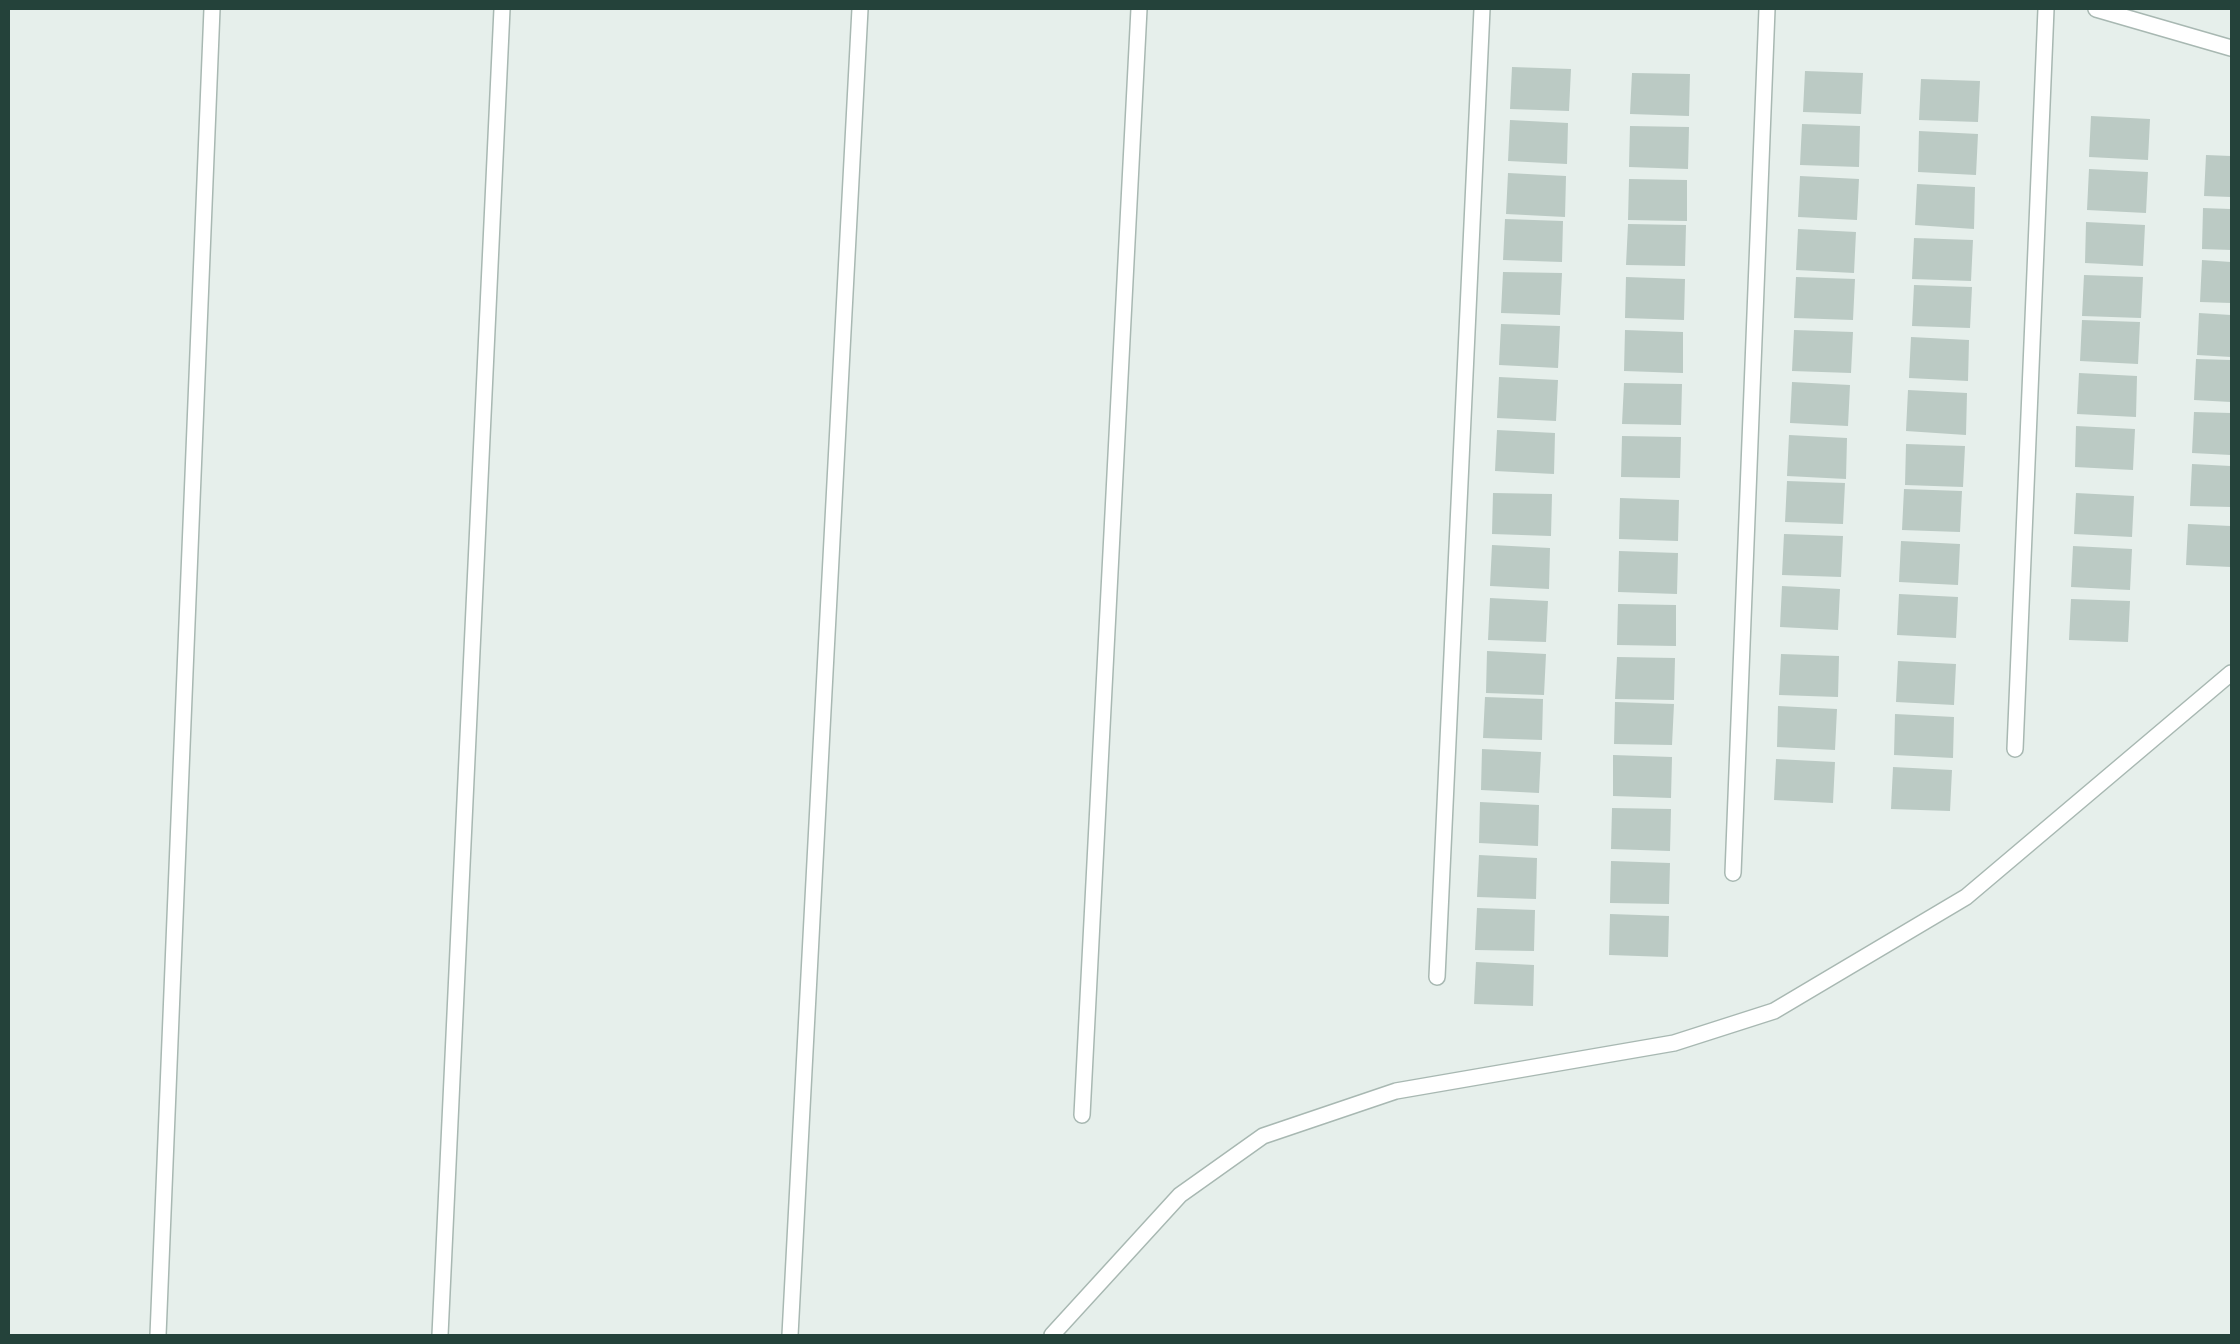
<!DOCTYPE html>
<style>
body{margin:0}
#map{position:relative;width:2240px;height:1344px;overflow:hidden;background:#e6efeb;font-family:"PT Sans",sans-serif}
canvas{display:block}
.frame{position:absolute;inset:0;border:10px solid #24423a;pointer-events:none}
</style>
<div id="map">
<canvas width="2240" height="1344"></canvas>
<div class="frame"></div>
</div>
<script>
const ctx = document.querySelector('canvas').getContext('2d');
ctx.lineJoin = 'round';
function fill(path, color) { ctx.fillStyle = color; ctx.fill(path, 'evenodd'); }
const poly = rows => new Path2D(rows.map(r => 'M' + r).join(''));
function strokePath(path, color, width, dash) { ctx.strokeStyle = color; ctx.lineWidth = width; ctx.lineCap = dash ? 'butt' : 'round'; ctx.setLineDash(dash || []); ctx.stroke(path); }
fill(poly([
 [1512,67,1571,69,1569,111,1510,109],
 [1805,71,1863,73,1861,114,1803,112],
 [1632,73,1690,74,1689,116,1630,114],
 [1921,79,1980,81,1978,122,1919,120],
 [2091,116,2150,119,2148,160,2089,157],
 [1510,120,1568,123,1567,164,1508,161],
 [1802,124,1860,126,1859,167,1800,165],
 [1630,126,1689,127,1688,169,1629,167],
 [1919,131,1978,134,1976,175,1918,172],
 [2206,155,2231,156,2231,197,2204,196],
 [2089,169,2148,172,2146,213,2087,210],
 [1508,173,1566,176,1565,217,1506,214],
 [1800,176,1859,179,1857,220,1798,217],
 [1629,179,1687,180,1687,221,1628,220],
 [1917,184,1975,187,1974,229,1915,225],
 [2203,208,2231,209,2231,250,2202,249],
 [1505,219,1563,221,1562,262,1503,260],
 [2086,222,2145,225,2143,266,2085,263],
 [1628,224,1686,225,1685,266,1626,265],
 [1798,229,1856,232,1854,273,1796,270],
 [1914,238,1973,240,1971,281,1912,279],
 [2202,260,2231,262,2231,303,2200,302],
 [1503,272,1562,273,1560,315,1501,313],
 [2084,275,2143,277,2141,318,2082,316],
 [1626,277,1685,279,1684,320,1625,318],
 [1796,277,1855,279,1853,320,1794,318],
 [1914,285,1972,287,1970,328,1912,326],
 [2199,313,2231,315,2231,357,2197,355],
 [2082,320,2140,322,2138,364,2080,361],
 [1501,324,1560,326,1558,368,1499,365],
 [1625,330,1683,332,1683,373,1624,371],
 [1794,330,1853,332,1851,373,1792,371],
 [1911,337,1969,340,1968,381,1909,378],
 [2196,359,2231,360,2231,402,2194,400],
 [2079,373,2137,376,2136,417,2077,414],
 [1499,377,1558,380,1556,421,1497,418],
 [1792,382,1850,385,1848,426,1790,423],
 [1624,383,1682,384,1681,425,1622,424],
 [1908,390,1967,393,1966,435,1906,431],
 [2194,412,2231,413,2231,455,2192,453],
 [2076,426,2135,429,2133,470,2075,467],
 [1497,430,1555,433,1554,474,1495,471],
 [1789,435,1847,438,1846,479,1787,476],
 [1622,436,1681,437,1680,478,1621,477],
 [1906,444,1965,446,1963,487,1905,485],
 [2192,464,2231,466,2231,507,2190,506],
 [1787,481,1845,483,1843,524,1785,522],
 [1904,489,1962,491,1960,532,1902,530],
 [1493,493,1552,494,1551,536,1492,534],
 [2076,493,2134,496,2132,537,2074,534],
 [1620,498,1679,500,1678,541,1619,539],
 [2188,524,2231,526,2231,567,2186,565],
 [1784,534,1843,536,1841,577,1782,575],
 [1901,541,1960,544,1958,585,1899,582],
 [1492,545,1550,548,1549,589,1490,586],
 [2073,546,2132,549,2130,590,2071,587],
 [1619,551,1678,553,1677,594,1618,592],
 [1782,586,1840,589,1838,630,1780,627],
 [1899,594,1958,597,1956,638,1897,635],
 [1490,598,1548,601,1546,642,1488,640],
 [2071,599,2130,601,2128,642,2069,640],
 [1618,604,1676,605,1676,646,1617,645],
 [1487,651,1546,654,1544,695,1486,693],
 [1781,654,1839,656,1838,697,1779,695],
 [1617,657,1675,658,1674,700,1615,699],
 [1898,661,1956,664,1954,705,1896,702],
 [1485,697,1543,699,1542,740,1483,738],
 [1615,702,1674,704,1672,745,1614,744],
 [1778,706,1837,709,1835,750,1777,747],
 [1895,714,1954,717,1953,758,1894,755],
 [1482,749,1541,752,1539,793,1481,790],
 [1613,755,1672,757,1671,798,1613,796],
 [1776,759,1835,762,1833,803,1774,800],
 [1893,767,1952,770,1950,811,1891,809],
 [1480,802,1539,805,1538,846,1479,843],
 [1612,808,1671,809,1670,851,1611,849],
 [1479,855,1537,858,1536,899,1477,897],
 [1611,861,1670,863,1669,904,1610,903],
 [1477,908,1535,910,1534,951,1475,950],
 [1610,914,1669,916,1668,957,1609,955],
 [1476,962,1534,965,1533,1006,1474,1004]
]), '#bbcac4');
const minor = poly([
 [2096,9,2231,48],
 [2015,749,2046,9],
 [1733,873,1767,9],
 [1437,977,1482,9],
 [1082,1115,1139,9],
 [158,1335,212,9],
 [440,1335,502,9],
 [790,1335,860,9],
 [1052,1335,1180,1195,1263,1136,1396,1091,1674,1043,1774,1011,1966,897,2231,673]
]);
strokePath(minor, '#a8b8b2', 18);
strokePath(minor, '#fff', 15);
</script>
